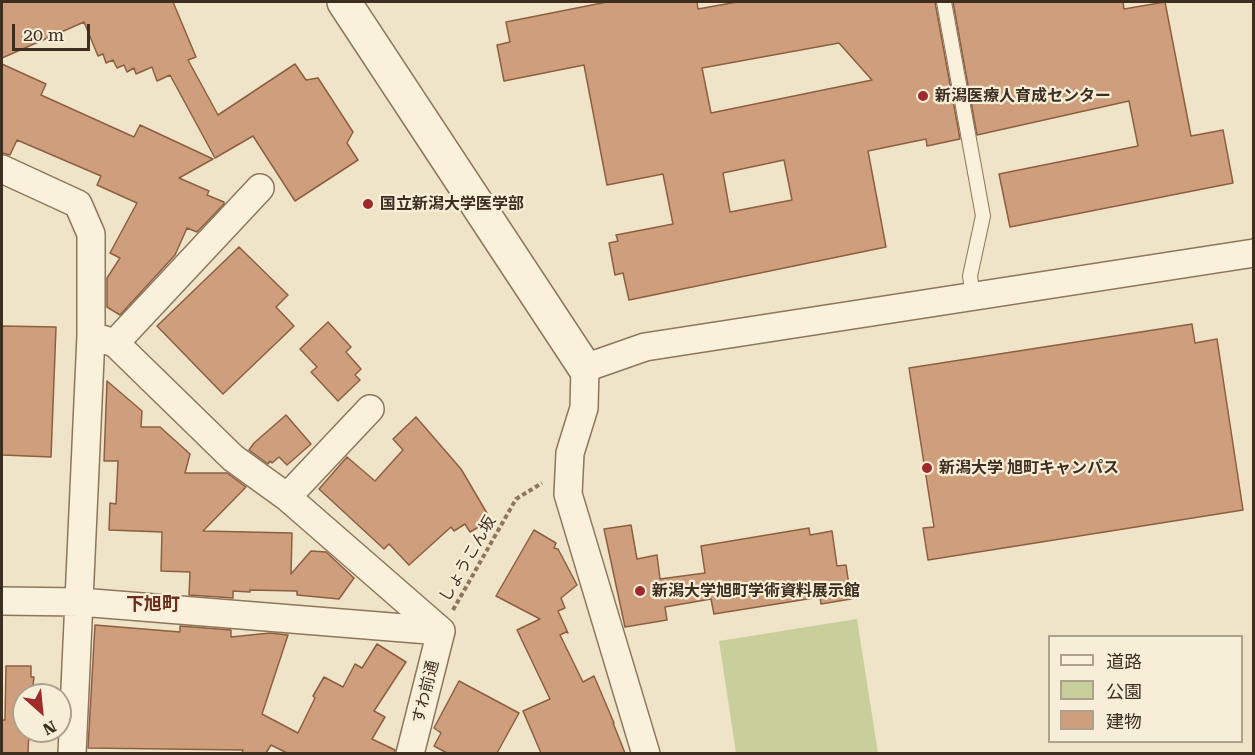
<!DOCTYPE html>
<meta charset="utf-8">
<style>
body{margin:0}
#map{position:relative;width:1255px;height:755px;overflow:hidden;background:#f0e4c8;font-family:"Roboto Serif","Noto Sans JP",serif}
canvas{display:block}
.frame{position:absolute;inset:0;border:3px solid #3d2e20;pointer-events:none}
.legend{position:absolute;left:1048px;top:635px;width:195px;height:108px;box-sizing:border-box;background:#f7eed8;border:2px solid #ada18e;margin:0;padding:8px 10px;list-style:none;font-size:18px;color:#3d2e20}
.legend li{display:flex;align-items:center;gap:12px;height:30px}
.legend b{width:30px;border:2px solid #ada18e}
.north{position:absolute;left:12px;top:683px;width:60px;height:60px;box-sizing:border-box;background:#f7eed8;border:2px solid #ada18e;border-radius:50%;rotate:153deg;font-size:16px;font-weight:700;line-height:24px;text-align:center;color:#3d2e20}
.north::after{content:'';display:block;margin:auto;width:21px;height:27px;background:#9e2a2b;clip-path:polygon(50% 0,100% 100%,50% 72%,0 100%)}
.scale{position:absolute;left:12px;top:24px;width:78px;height:27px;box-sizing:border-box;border:3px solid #3d2e20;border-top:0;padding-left:8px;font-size:18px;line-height:21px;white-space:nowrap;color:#3d2e20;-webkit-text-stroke:4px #f7eed8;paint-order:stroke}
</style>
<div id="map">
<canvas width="1255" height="755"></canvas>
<div class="frame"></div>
<ul class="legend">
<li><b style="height:8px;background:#faf1dc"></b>道路</li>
<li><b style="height:16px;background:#c9cf9b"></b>公園</li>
<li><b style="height:16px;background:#cf9f7d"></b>建物</li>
</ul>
<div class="north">N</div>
<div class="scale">20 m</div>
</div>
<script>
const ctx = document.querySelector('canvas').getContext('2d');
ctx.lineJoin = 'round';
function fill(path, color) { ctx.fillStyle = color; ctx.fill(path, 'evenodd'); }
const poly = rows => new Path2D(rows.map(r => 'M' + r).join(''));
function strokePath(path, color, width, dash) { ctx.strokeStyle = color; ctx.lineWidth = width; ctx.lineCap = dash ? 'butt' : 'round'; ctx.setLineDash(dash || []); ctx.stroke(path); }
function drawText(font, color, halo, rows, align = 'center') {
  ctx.font = font + ' "Roboto Serif","Noto Sans JP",serif'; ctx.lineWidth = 4.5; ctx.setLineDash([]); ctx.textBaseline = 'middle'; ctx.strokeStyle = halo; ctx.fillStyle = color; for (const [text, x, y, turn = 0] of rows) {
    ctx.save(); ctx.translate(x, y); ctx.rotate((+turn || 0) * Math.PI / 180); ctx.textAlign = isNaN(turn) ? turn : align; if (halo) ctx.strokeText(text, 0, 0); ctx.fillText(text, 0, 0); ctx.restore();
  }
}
fill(poly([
 [857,619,878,753,736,753,719,641]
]), '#c9cf9b');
const building = poly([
 [2,2,173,2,196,57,188,60,218,115,295,64,306,80,318,78,353,132,347,143,358,160,295,201,253,136,215,158,170,75,157,81,152,67,136,74,134,68,127,72,124,65,117,68,113,60,106,63,103,54,98,56,84,22,2,58,2,2],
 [607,2,697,2,698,9,737,2,935,2,960,139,927,146,926,139,868,151,886,247,629,300,623,273,615,275,609,243,618,241,616,235,673,224,663,174,607,185,584,65,504,81,497,45,510,42,506,22,607,2],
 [839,43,872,80,711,113,702,68,839,43],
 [784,160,792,200,730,212,723,173,784,160],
 [953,2,1123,2,1124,9,1165,2,1191,136,1223,130,1233,183,1010,227,999,174,1138,146,1129,101,977,135,953,2],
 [2,64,46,84,41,95,134,137,140,125,213,159,179,178,209,191,207,195,224,202,224,204,197,232,187,228,175,255,120,315,107,307,107,278,120,258,110,253,137,203,97,185,101,176,17,140,10,155,2,153,2,64],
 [239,247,288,295,276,307,294,326,223,394,157,326,239,247],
 [328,322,351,347,346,352,361,369,355,375,360,380,338,401,311,372,317,367,300,349,328,322],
 [1192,324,1195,343,1217,339,1243,510,928,560,923,528,934,527,909,368,1192,324],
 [2,326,56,327,51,457,2,455,2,326],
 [107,381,142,411,141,427,160,427,190,454,185,473,227,473,246,487,203,531,292,533,291,574,311,551,326,552,354,578,339,599,297,595,297,591,250,590,250,592,233,591,233,598,189,595,190,572,161,571,162,532,109,530,110,503,116,504,118,461,104,461,107,381],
 [286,415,311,444,287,465,279,457,272,463,270,461,268,464,249,450,254,443,286,415],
 [416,417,461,469,491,520,470,532,465,524,454,531,451,527,409,565,389,544,384,549,319,489,347,457,375,481,403,450,393,439,416,417],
 [631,525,637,559,657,555,660,579,705,573,701,546,809,528,810,535,832,531,837,566,846,565,851,599,821,604,820,597,714,614,711,599,665,607,667,620,625,627,604,529,631,525],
 [534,530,556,543,554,548,558,549,577,585,561,598,565,608,558,611,568,633,566,632,560,635,583,682,594,676,614,723,613,723,625,753,541,753,523,711,550,699,517,630,540,619,496,596,534,530],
 [95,625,180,632,180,626,231,630,231,637,270,633,288,635,262,714,298,733,315,698,313,696,324,677,343,687,355,664,362,668,377,644,406,662,374,711,385,717,372,739,395,750,395,753,287,753,271,745,266,753,242,753,243,750,88,748,95,625],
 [6,666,31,666,31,677,34,677,32,695,24,695,24,731,29,731,28,753,2,753,2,720,5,720,6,666],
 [459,681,519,713,497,753,447,753,434,746,441,733,434,728,459,681]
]);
fill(building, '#cf9f7d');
strokePath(building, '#8d5f41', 1.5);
const service = poly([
 [944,2,983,216,970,276,973,297]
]);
const minor = poly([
 [2,169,78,204,91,234,91,336,72,754],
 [91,336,115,343,233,458,287,497,441,631],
 [115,343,260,188],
 [287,497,370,409],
 [2,601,80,602,441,631],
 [410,754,441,631],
 [646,754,568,494,570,453,584,408,585,368,645,347,1254,253]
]);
const tertiary = poly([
 [344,2,585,368]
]);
strokePath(service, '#8d765c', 16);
strokePath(minor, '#8d765c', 30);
strokePath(tertiary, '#8d765c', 36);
strokePath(poly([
 [453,610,516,499,542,483]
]), '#8d765c', 4, [4.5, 3]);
strokePath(service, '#faf1dc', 14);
strokePath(minor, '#faf1dc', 27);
strokePath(tertiary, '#faf1dc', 33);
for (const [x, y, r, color] of [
 [923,96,6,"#9e2a2b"],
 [368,204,6,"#9e2a2b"],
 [927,468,6,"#9e2a2b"],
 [640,591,6,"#9e2a2b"]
]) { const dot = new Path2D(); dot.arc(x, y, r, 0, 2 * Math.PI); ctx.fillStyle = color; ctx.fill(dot); strokePath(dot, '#f7eed8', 2); }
drawText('bold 16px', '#3d2e20', '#f7eed8', [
 ["新潟医療人育成センター",935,96],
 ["国立新潟大学医学部",380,204],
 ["新潟大学 旭町キャンパス",939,468],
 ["新潟大学旭町学術資料展示館",652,591]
], 'left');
drawText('16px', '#3d2e20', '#f7eed8', [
 ["しょうこん坂",468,559,-60],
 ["すわ前通",426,692,-76]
]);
drawText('bold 18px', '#6b2e1e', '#f7eed8', [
 ["下旭町",153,605]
]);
</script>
